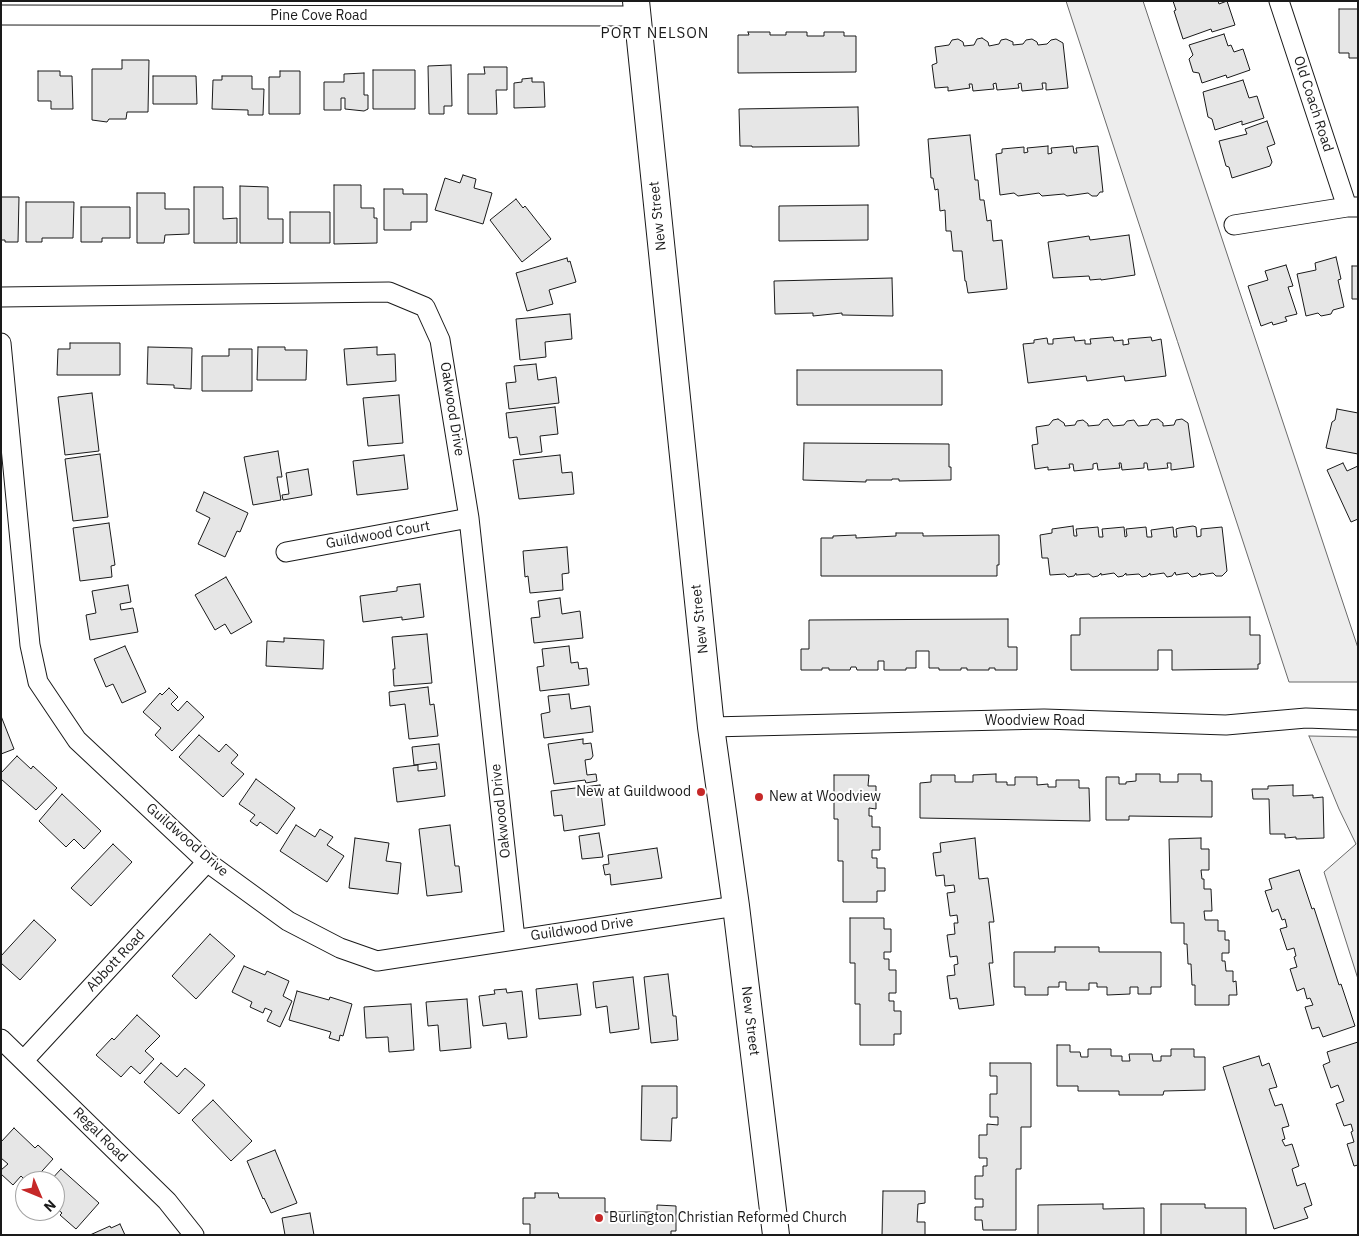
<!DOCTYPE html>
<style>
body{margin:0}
#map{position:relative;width:1359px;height:1236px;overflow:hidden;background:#fff;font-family:"IBM Plex Sans",sans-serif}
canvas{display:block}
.frame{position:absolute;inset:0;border:2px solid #1a1a1a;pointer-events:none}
.north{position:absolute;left:15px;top:1171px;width:50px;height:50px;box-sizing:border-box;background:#fff;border:1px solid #a3a3a3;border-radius:50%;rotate:135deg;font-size:14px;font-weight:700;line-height:20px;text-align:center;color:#1a1a1a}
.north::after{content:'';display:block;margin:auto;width:18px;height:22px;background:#c62828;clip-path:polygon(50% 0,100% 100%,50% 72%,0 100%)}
</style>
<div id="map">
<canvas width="1359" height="1236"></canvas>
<div class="frame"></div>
<div class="north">N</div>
</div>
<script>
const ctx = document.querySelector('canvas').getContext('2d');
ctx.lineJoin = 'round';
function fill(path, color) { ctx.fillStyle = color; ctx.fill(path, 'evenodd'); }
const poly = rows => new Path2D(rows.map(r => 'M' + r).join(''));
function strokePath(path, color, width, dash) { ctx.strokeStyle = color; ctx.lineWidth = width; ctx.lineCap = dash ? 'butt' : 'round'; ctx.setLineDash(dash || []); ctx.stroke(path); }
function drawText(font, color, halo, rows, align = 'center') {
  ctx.font = font + ' "IBM Plex Sans",sans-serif'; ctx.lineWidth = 4; ctx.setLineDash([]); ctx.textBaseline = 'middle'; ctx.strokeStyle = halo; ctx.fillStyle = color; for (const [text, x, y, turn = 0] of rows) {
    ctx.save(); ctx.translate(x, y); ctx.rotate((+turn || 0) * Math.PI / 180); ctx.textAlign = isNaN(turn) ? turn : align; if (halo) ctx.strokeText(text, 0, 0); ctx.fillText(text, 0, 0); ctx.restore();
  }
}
const green = poly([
 [1066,1,1143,1,1358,648,1358,682,1289,682,1066,1],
 [1309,736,1358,737,1358,979,1324,872,1356,844,1339,809,1309,736]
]);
fill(green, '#ededed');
strokePath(green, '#6a6a6a', 1);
const building = poly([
 [1173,1,1218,1,1219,4,1227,1,1235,25,1212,32,1211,29,1183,39,1174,11,1176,10,1173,1],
 [1339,9,1358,9,1358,58,1349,58,1349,53,1339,53,1339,9],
 [748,32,770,32,770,35,786,35,786,32,807,32,807,36,824,36,824,32,844,32,844,36,856,36,856,72,738,73,738,35,749,35,748,32],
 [1224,34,1228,46,1231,45,1234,52,1243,49,1250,70,1227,78,1226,75,1202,83,1199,73,1193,72,1189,59,1193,55,1189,45,1224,34],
 [982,38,988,42,989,46,999,44,1001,40,1006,39,1013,42,1013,45,1023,44,1026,40,1032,39,1037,42,1038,45,1047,44,1051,40,1056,39,1063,43,1068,88,1046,90,1046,83,1042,83,1043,89,1022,91,1021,83,1018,84,1019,88,997,90,996,83,993,84,994,89,973,91,972,84,969,84,970,88,948,91,948,87,935,88,932,65,937,63,935,47,949,45,952,40,958,39,963,42,964,46,974,45,977,39,982,38],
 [122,60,149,60,148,112,127,112,126,119,109,119,107,122,92,120,92,69,122,69,122,60],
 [451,65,452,106,444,106,444,114,429,114,428,66,451,65],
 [484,67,507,67,507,90,496,90,497,114,468,114,468,74,485,74,484,67],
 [373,70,415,70,415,109,373,109,373,70],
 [38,71,60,71,60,76,72,76,73,109,51,109,51,101,38,101,38,71],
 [280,71,300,71,300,114,269,114,269,77,280,77,280,71],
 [364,73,364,95,368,95,368,109,364,111,345,109,345,98,341,98,341,110,324,110,324,82,344,82,344,74,364,73],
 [153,76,196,76,197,104,153,104,153,76],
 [222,76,252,76,252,89,264,89,263,115,248,115,248,110,212,109,213,80,222,80,222,76],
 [532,78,532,82,544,82,545,107,514,108,514,83,522,82,522,79,532,78],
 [1243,80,1249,98,1257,96,1264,118,1242,125,1242,121,1215,130,1212,119,1208,117,1203,92,1243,80],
 [858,107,859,146,752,147,752,146,740,146,739,109,858,107],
 [1267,121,1275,144,1267,147,1272,162,1270,166,1232,178,1229,167,1226,166,1219,141,1247,134,1245,129,1267,121],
 [970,135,975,180,978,180,980,200,984,200,987,221,991,220,993,241,1002,240,1007,289,968,293,966,281,965,281,962,251,953,251,951,231,946,231,945,210,940,211,938,189,935,190,933,178,931,178,928,139,970,135],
 [1048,146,1048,154,1052,153,1051,148,1073,146,1074,153,1077,153,1076,148,1098,146,1103,192,1100,192,1097,196,1092,196,1088,193,1067,196,1064,194,1042,196,1039,193,1018,196,1014,193,1000,195,996,154,1002,153,1002,149,1024,147,1024,153,1028,152,1027,148,1048,146],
 [463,175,476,179,474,188,492,193,483,224,435,210,445,178,460,183,463,175],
 [334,185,361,185,361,208,374,208,374,218,377,218,377,243,334,244,334,185],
 [240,186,268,187,268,219,283,219,283,243,240,243,240,186],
 [194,187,223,187,223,219,237,218,237,243,194,243,194,187],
 [384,189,403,189,403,194,427,194,427,222,411,222,411,230,384,230,384,189],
 [137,193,165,193,165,209,189,209,189,234,165,235,164,243,137,243,137,193],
 [1,197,19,197,18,242,5,242,5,240,1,240,1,197],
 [516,199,523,208,525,206,551,239,522,262,490,220,516,199],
 [26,202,74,202,73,238,42,238,42,242,26,242,26,202],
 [868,205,868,240,779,241,779,206,868,205],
 [81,207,130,207,130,238,102,238,102,242,81,242,81,207],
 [290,212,330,212,330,243,290,243,290,212],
 [1129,235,1135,275,1101,280,1101,279,1090,280,1089,276,1053,278,1048,242,1089,236,1090,240,1129,235],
 [1336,257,1341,279,1338,280,1344,307,1333,310,1331,314,1321,316,1318,313,1306,316,1297,274,1316,270,1315,263,1336,257],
 [567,258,568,262,570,261,576,282,549,290,553,304,527,311,516,273,567,258],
 [1286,265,1293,286,1288,287,1297,314,1285,317,1287,321,1273,325,1272,322,1261,326,1248,286,1268,280,1265,271,1286,265],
 [1352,266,1358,266,1358,299,1352,299,1352,266],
 [892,278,893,316,842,315,842,313,813,316,813,313,775,314,774,281,892,278],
 [570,314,572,339,545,342,546,357,520,360,516,319,570,314],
 [1074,337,1075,341,1085,340,1085,344,1091,344,1090,339,1113,337,1114,341,1123,340,1123,345,1129,344,1128,339,1151,337,1152,341,1161,339,1166,376,1125,381,1124,376,1087,381,1086,376,1028,383,1023,344,1034,343,1034,340,1047,338,1048,344,1053,344,1053,339,1074,337],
 [70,343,120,343,120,375,57,375,58,349,70,349,70,343],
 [148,347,192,348,191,389,174,388,174,385,147,384,148,347],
 [258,347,285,347,285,350,307,350,306,380,257,380,258,347],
 [377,347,377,355,395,354,396,381,347,385,344,349,377,347],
 [229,349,252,349,252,391,202,391,202,356,229,356,229,349],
 [536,364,538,380,556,377,559,403,509,409,506,383,516,382,514,366,536,364],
 [797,370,942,370,942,405,797,405,797,370],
 [92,393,99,451,65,455,58,397,92,393],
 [399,395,403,443,368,446,363,398,399,395],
 [555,407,558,434,540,436,542,452,520,455,517,437,509,438,506,413,555,407],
 [1337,409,1358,413,1358,454,1326,448,1332,422,1335,420,1337,409],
 [1058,419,1064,423,1065,426,1075,425,1077,421,1083,420,1088,424,1088,426,1099,425,1103,420,1108,419,1113,426,1124,425,1127,421,1134,420,1138,426,1148,425,1151,420,1158,419,1163,423,1163,426,1174,425,1176,420,1182,419,1188,423,1194,467,1171,470,1171,463,1167,463,1168,468,1148,470,1147,463,1144,463,1144,468,1122,470,1121,463,1119,463,1120,468,1098,470,1097,463,1093,464,1093,469,1074,471,1073,464,1069,464,1070,468,1048,470,1048,467,1035,469,1032,445,1038,444,1036,427,1049,425,1053,420,1058,419],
 [804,443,949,444,949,467,951,467,951,480,899,481,899,479,892,479,892,480,866,480,866,482,803,480,804,443],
 [278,451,282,477,277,477,281,500,253,505,244,457,278,451],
 [100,454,108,517,73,521,65,459,100,454],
 [404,455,408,489,357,495,353,461,404,455],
 [560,455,562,473,572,472,574,494,519,499,513,460,560,455],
 [1343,463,1347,471,1358,466,1358,519,1351,522,1327,470,1343,463],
 [308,469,312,495,283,500,282,495,289,494,286,473,308,469],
 [204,492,248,513,240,532,237,531,225,557,198,544,210,518,196,511,204,492],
 [109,523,115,565,111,566,112,577,80,581,73,528,109,523],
 [1073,526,1074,536,1077,536,1076,529,1098,527,1099,537,1103,537,1102,529,1124,527,1125,537,1127,536,1126,529,1146,527,1147,537,1152,537,1151,530,1173,527,1174,537,1177,537,1176,529,1179,528,1193,526,1196,527,1197,537,1201,536,1201,529,1222,527,1227,571,1222,576,1216,576,1213,573,1200,575,1200,573,1197,576,1192,577,1188,573,1176,575,1175,572,1172,576,1167,577,1164,573,1150,575,1150,573,1147,576,1142,577,1139,574,1126,575,1126,573,1123,576,1118,577,1114,573,1101,575,1101,573,1098,576,1093,577,1089,574,1076,575,1076,573,1074,576,1068,577,1065,574,1050,575,1048,558,1042,558,1040,535,1052,533,1052,529,1073,526],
 [896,533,923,533,923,536,999,535,999,565,997,565,997,576,821,576,821,538,833,538,833,536,856,535,856,538,896,536,896,533],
 [567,547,569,573,562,574,563,590,530,593,528,576,525,577,523,551,567,547],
 [226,577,252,622,231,634,225,624,215,630,195,595,226,577],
 [420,584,424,617,402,620,402,617,363,622,360,596,397,591,397,587,420,584],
 [128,585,131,602,120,604,121,610,133,608,138,632,90,640,86,615,96,613,92,591,128,585],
 [560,598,562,614,580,611,583,638,534,643,531,618,540,617,538,601,560,598],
 [1250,617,1250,635,1260,635,1260,664,1258,664,1258,669,1172,670,1172,650,1158,650,1158,670,1071,670,1071,635,1080,635,1080,618,1250,617],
 [1008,619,1008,647,1017,647,1017,670,995,670,995,668,989,668,989,670,967,670,967,668,961,668,961,670,939,670,939,668,929,668,929,651,916,651,916,668,906,668,906,670,884,670,884,661,878,661,878,670,857,670,856,667,851,667,850,670,829,670,829,668,822,668,822,670,801,670,801,649,809,649,809,620,1008,619],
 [427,634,432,683,394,686,393,669,395,669,392,637,427,634],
 [284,638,324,640,323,669,266,666,267,641,284,642,284,638],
 [125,646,146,692,122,703,113,684,106,687,94,659,125,646],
 [569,646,571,663,578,662,579,669,587,668,589,685,540,691,537,667,544,666,542,649,569,646],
 [428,687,430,705,434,704,438,736,409,739,405,704,390,706,389,692,428,687],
 [169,688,178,697,171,704,178,711,187,701,204,717,172,751,155,735,161,728,143,712,160,693,162,695,169,688],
 [569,694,571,709,590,706,593,732,544,738,541,714,550,712,548,696,569,694],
 [1,716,14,749,1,754,1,716],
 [199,735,219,752,226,744,238,755,231,763,244,774,223,797,179,757,199,735],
 [583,739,583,744,591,743,593,756,591,759,585,760,587,775,596,774,597,781,586,783,585,780,554,784,548,744,583,739],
 [439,744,445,796,397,802,393,768,418,765,418,771,437,769,436,762,414,765,412,747,439,744],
 [17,756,31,769,33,766,57,788,36,810,1,779,1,773,17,756],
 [996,774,996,782,1007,782,1007,785,1015,785,1015,777,1037,777,1037,785,1048,784,1048,787,1056,787,1056,780,1079,780,1079,788,1089,788,1090,821,920,818,920,783,931,782,931,775,955,775,955,782,973,782,973,775,996,774],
 [1136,774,1160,774,1160,782,1178,782,1178,774,1201,774,1201,781,1212,781,1212,817,1129,816,1129,820,1106,820,1106,777,1119,777,1119,784,1126,784,1126,782,1136,781,1136,774],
 [834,775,869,775,868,786,876,786,876,809,869,808,869,816,872,816,872,827,880,827,880,850,872,850,872,858,877,858,877,868,885,868,885,891,877,891,877,902,843,902,843,861,838,861,838,819,834,819,834,775],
 [256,779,295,808,277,834,260,822,257,826,250,821,255,815,239,804,256,779],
 [600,785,605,825,564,831,562,815,554,816,551,791,600,785],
 [1293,785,1293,796,1313,795,1313,798,1323,797,1324,838,1296,839,1296,837,1285,838,1285,834,1270,834,1269,799,1253,799,1252,789,1268,789,1268,786,1293,785],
 [62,794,101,831,84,849,74,839,66,847,39,821,62,794],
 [296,825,315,837,320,829,333,837,327,845,344,856,327,882,280,851,296,825],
 [450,825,455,866,459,866,462,892,427,896,419,829,450,825],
 [599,833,603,857,582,859,579,836,599,833],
 [355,838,389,843,386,861,401,863,398,894,349,888,355,838],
 [975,838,979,879,988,878,994,922,989,922,993,963,989,963,994,1005,959,1009,957,998,950,999,947,976,955,975,954,965,958,964,957,956,950,957,947,935,955,934,954,923,958,923,957,915,950,916,947,893,955,892,954,885,945,886,944,875,936,876,933,853,941,852,940,843,975,838],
 [1201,838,1201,849,1209,849,1209,870,1201,870,1202,879,1204,879,1204,889,1211,889,1212,911,1204,911,1205,920,1218,920,1218,931,1225,931,1225,940,1229,940,1229,953,1222,953,1222,961,1225,961,1226,971,1233,971,1233,982,1236,981,1237,995,1229,995,1229,1005,1195,1005,1195,985,1192,985,1191,964,1188,964,1187,944,1184,944,1184,923,1171,923,1169,839,1201,838],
 [113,844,132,862,91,906,71,888,113,844],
 [657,848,662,878,611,885,610,874,605,875,603,865,609,864,608,855,657,848],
 [1299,870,1312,909,1314,908,1339,985,1341,984,1355,1026,1323,1037,1319,1027,1312,1029,1305,1007,1313,1005,1310,998,1307,999,1304,988,1297,991,1290,969,1297,967,1294,957,1296,956,1294,948,1287,950,1280,929,1287,927,1285,919,1282,920,1278,909,1272,912,1265,891,1272,889,1269,879,1299,870],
 [850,918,884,918,884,929,891,929,891,952,884,952,884,959,889,959,889,970,896,970,896,993,889,993,889,1001,894,1001,894,1011,901,1011,901,1034,894,1034,894,1045,860,1045,860,1004,855,1004,855,963,850,963,850,918],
 [34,920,56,940,20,980,1,963,1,956,34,920],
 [210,934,235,956,196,999,172,976,210,934],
 [1055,947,1099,947,1099,952,1161,952,1161,987,1151,987,1151,994,1138,994,1138,987,1130,987,1130,994,1107,995,1107,987,1097,987,1097,983,1089,983,1089,990,1066,990,1066,982,1059,982,1059,987,1048,987,1048,995,1025,995,1025,987,1014,987,1014,952,1055,952,1055,947],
 [244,966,265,975,267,971,289,981,283,996,292,1001,280,1027,267,1021,272,1011,265,1008,263,1013,250,1007,252,1002,232,992,244,966],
 [668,974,673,1016,676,1016,678,1040,651,1043,644,977,668,974],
 [633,977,639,1029,610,1033,607,1006,596,1008,593,982,633,977],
 [577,984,581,1015,539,1019,536,989,577,984],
 [506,989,507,993,522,991,527,1037,508,1039,506,1023,483,1026,479,996,495,994,494,990,506,989],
 [297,991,329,1000,330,997,352,1004,343,1036,340,1035,339,1041,329,1038,331,1032,289,1020,297,991],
 [467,999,471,1048,440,1051,438,1025,428,1026,426,1002,467,999],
 [411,1004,414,1050,389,1052,388,1037,366,1038,364,1007,411,1004],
 [137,1015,160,1036,145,1051,154,1059,140,1074,131,1066,121,1077,96,1055,112,1038,114,1040,137,1015],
 [1358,1042,1358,1165,1354,1166,1347,1144,1354,1142,1351,1132,1353,1131,1351,1124,1344,1126,1336,1104,1344,1101,1338,1085,1331,1088,1323,1065,1330,1062,1327,1052,1358,1042],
 [1057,1045,1070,1045,1070,1052,1080,1052,1081,1057,1088,1057,1088,1049,1111,1049,1111,1056,1122,1056,1122,1061,1130,1061,1129,1054,1152,1054,1153,1061,1161,1061,1161,1056,1171,1056,1171,1049,1194,1049,1194,1057,1205,1057,1205,1090,1164,1091,1163,1095,1119,1095,1119,1091,1078,1091,1078,1086,1057,1086,1057,1045],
 [1259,1056,1262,1066,1269,1063,1277,1087,1269,1089,1275,1106,1282,1104,1289,1126,1282,1128,1285,1139,1282,1140,1285,1146,1292,1144,1299,1166,1292,1169,1297,1186,1305,1183,1312,1205,1304,1208,1308,1218,1274,1229,1223,1067,1259,1056],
 [161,1063,177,1077,185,1068,205,1085,179,1114,144,1082,161,1063],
 [990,1063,1031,1063,1031,1127,1021,1127,1021,1169,1016,1169,1016,1230,983,1230,982,1220,975,1220,975,1207,983,1207,983,1199,975,1199,975,1176,983,1176,983,1166,987,1166,987,1158,979,1158,979,1135,987,1135,987,1124,998,1125,998,1117,990,1117,990,1094,997,1094,997,1076,990,1076,990,1063],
 [642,1086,677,1086,677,1118,672,1118,671,1141,641,1140,642,1086],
 [213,1100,252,1141,231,1161,192,1120,213,1100],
 [14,1128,35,1148,38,1145,53,1159,33,1181,26,1181,21,1176,13,1185,1,1174,1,1170,8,1164,1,1158,1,1142,14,1128],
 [275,1150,297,1203,271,1213,264,1198,263,1199,247,1161,275,1150],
 [61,1169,99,1203,76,1229,60,1215,62,1213,55,1207,55,1181,50,1181,61,1169],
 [883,1191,925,1191,925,1203,918,1204,917,1222,925,1222,925,1235,882,1235,883,1191],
 [535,1193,558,1193,559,1198,605,1198,605,1212,657,1212,657,1205,676,1206,676,1231,671,1231,671,1235,530,1235,530,1224,523,1224,523,1198,535,1198,535,1193],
 [1103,1204,1103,1209,1144,1208,1144,1235,1038,1235,1038,1205,1103,1204],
 [1161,1204,1205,1204,1205,1208,1246,1208,1246,1235,1161,1235,1161,1204],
 [310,1213,314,1235,285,1235,282,1218,310,1213],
 [120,1224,125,1235,90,1235,110,1226,111,1228,120,1224]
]);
fill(building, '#e6e6e6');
strokePath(building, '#1a1a1a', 1);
const street = poly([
 [1279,1,1347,207],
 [1,15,637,16],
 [1234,225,1347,207,1358,207],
 [1,297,389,292,425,307,440,340,469,518,515,939],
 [1,343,30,645,38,682,77,740,207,862,288,921,340,948,377,961,736,906],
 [286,552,469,518],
 [711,727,1044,719,1226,725,1306,718,1358,720],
 [1,1039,167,1201,194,1235],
 [24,1060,207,862]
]);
const secondary = poly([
 [636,1,711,727,736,906,776,1235]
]);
strokePath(street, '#1a1a1a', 21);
strokePath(secondary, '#1a1a1a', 28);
strokePath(street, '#fff', 19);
strokePath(secondary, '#fff', 26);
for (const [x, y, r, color] of [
 [701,792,5,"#c62828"],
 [759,797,5,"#c62828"],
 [599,1218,5,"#c62828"]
]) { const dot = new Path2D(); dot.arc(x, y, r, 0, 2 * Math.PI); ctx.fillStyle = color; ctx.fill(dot); strokePath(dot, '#fff', 2); }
drawText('14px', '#1a1a1a', '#fff', [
 ["Pine Cove Road",319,16],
 ["Old Coach Road",1313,104,72],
 ["New Street",658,216,-96],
 ["Oakwood Drive",452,409,81],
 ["Guildwood Court",378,535,-10],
 ["New Street",700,619,-96],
 ["Woodview Road",1035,721],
 ["Oakwood Drive",501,811,-96],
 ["Guildwood Drive",187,840,41],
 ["Guildwood Drive",582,929,-8],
 ["Abbott Road",116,961,-47],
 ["New Street",750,1021,83],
 ["Regal Road",100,1135,45]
]);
drawText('14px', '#1a1a1a', '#fff', [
 ["New at Guildwood",691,792,"right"],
 ["New at Woodview",769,797],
 ["Burlington Christian Reformed Church",609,1218]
], 'left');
ctx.letterSpacing = '1px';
drawText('15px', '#1a1a1a', '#fff', [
 ["PORT NELSON",655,34]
]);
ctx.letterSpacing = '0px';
</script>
